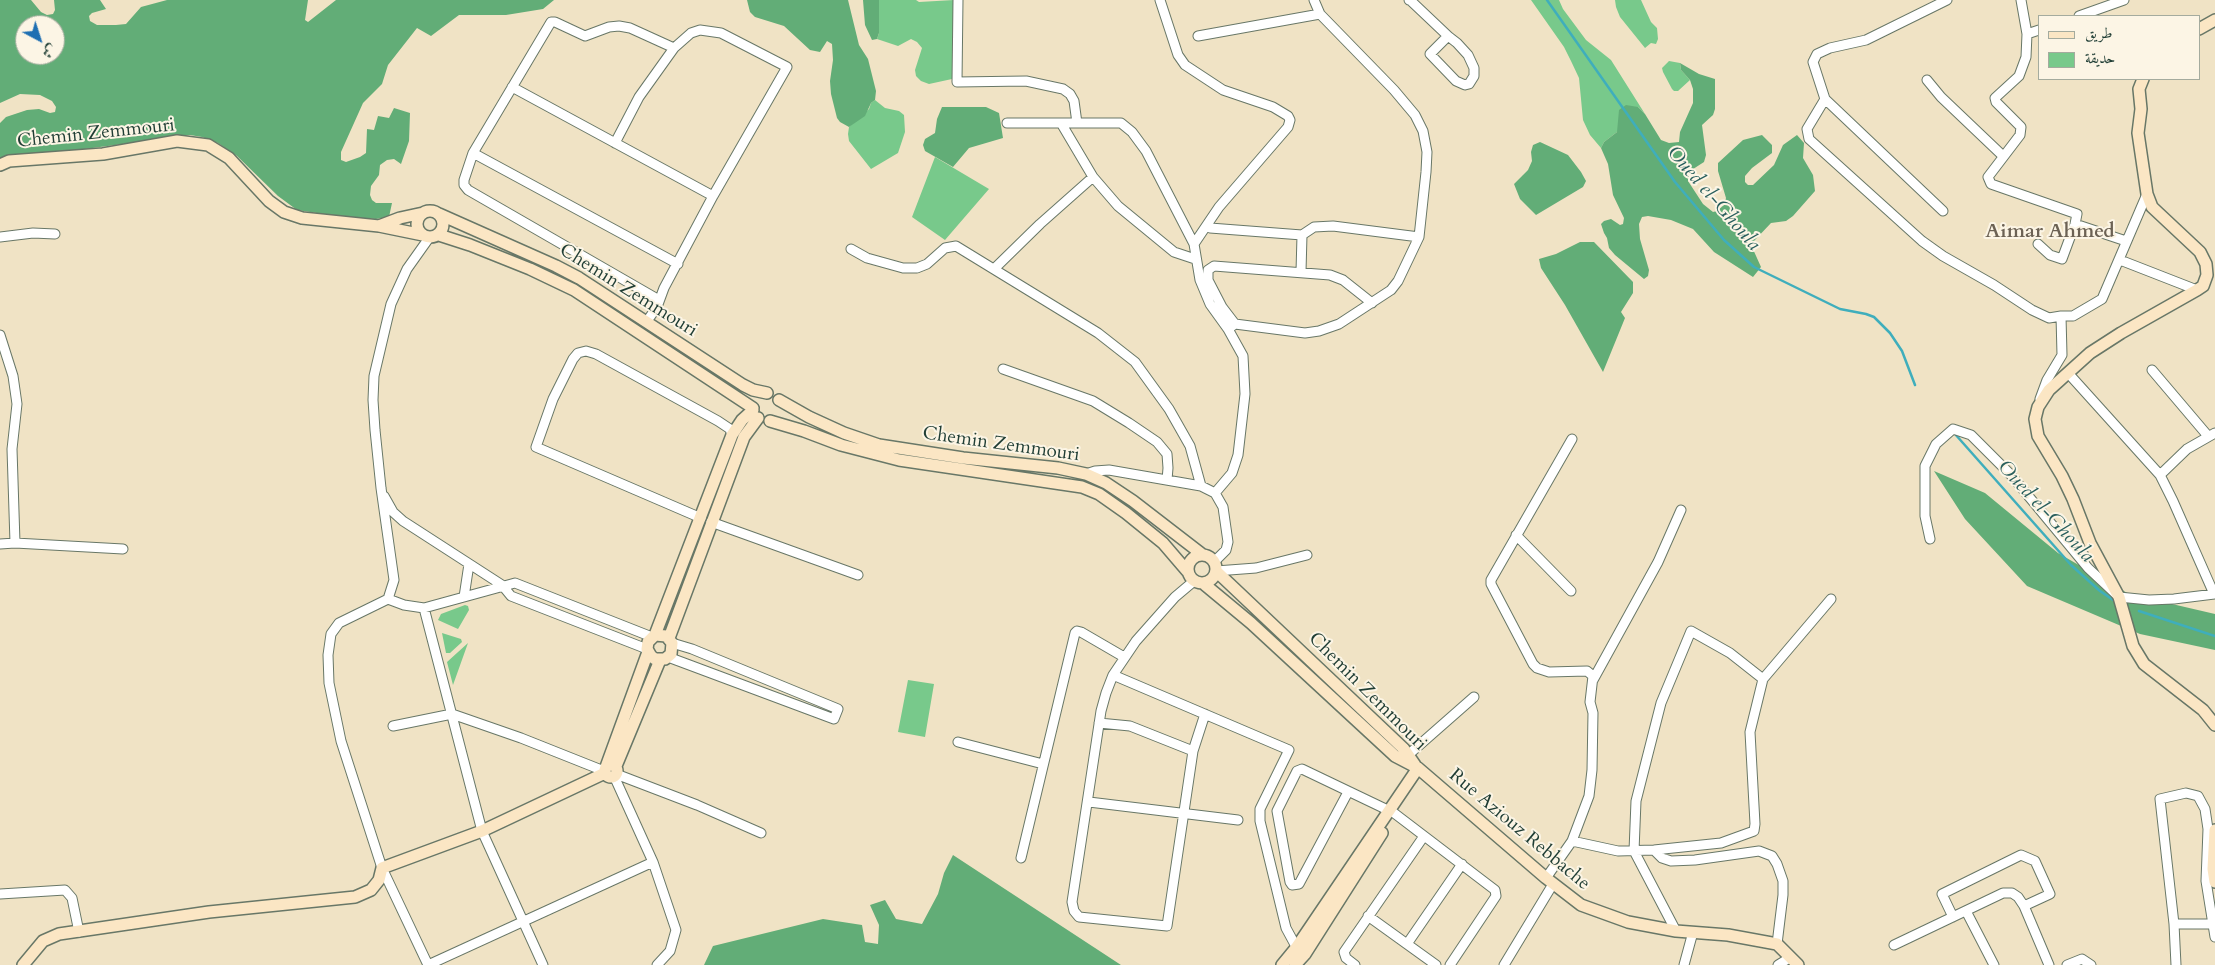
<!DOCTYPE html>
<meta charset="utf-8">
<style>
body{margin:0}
#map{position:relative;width:2215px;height:965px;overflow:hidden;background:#f0e3c5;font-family:Cardo,Amiri,serif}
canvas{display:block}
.legend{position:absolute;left:2038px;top:15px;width:162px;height:65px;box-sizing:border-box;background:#fcf5e5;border:1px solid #a4ab9e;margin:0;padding:6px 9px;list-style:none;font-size:15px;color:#1f3d34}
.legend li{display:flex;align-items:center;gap:10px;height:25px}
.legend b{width:25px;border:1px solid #a4ab9e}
.north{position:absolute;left:15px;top:15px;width:50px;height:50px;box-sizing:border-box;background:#fcf5e5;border:1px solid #a4ab9e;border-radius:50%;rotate:140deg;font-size:14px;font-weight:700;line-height:20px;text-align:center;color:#1f3d34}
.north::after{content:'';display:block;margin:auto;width:18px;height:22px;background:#1f6fb2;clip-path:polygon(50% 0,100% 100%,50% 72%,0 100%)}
</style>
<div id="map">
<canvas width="2215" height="965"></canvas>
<ul class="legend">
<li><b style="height:6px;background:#fbe6c4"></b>طريق</li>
<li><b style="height:14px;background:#78c98b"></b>حديقة</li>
</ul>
<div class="north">ش</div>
</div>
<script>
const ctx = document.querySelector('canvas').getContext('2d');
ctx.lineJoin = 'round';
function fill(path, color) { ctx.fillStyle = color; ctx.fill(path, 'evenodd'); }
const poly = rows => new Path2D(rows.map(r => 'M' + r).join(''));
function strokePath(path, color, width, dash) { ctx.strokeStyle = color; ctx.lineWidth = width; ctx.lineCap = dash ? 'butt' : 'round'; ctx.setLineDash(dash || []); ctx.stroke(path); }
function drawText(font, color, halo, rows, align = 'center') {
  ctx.font = font + ' Cardo,serif'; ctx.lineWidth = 4; ctx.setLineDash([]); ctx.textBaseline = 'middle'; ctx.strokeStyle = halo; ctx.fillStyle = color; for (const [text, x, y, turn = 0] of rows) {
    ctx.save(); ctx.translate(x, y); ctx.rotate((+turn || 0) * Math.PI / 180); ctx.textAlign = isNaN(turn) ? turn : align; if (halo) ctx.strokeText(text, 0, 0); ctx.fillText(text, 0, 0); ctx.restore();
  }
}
fill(poly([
 [879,0,916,0,919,2,954,0,952,79,929,84,921,81,916,76,915,70,922,48,917,42,911,39,898,46,877,39,879,33],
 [1531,0,1559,0,1563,9,1586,40,1611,60,1645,114,1638,107,1617,132,1604,142,1601,148,1590,135,1583,120,1579,78,1571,61,1564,47],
 [1615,0,1641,0,1651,22,1657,28,1658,39,1656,44,1651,43,1645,48,1620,17,1616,7],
 [1669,61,1680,63,1681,70,1690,80,1678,91,1674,91,1672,89,1663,72,1662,68],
 [875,100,885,108,899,111,904,115,905,132,898,153,871,169,849,141,848,134,849,127,869,109,871,103],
 [935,157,989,189,945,240,912,217],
 [465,605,468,606,469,610,458,629,438,620,441,614],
 [442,633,461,639,462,642,450,653,446,653],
 [468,643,453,685,447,662],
 [908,680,934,684,925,737,898,732]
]), '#78c98b');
fill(poly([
 [0,0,31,0,41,12,47,15,53,14,55,10,54,0,100,0,106,9,92,13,89,16,90,21,97,25,116,25,126,24,141,7,167,0,308,0,305,20,308,22,336,0,554,0,543,9,506,15,459,15,431,36,417,28,388,65,382,84,363,103,341,152,341,160,346,162,360,157,366,153,367,129,374,130,378,116,389,118,394,108,410,113,409,141,401,164,394,159,387,160,380,165,379,175,371,186,370,195,372,200,376,203,392,203,389,217,376,219,343,217,297,210,278,196,237,156,218,143,202,137,190,135,55,153,30,154,0,161,0,123,6,117,27,110,39,109,50,113,55,112,56,107,52,101,40,95,20,94,0,103],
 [25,25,55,25,55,55,25,55],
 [747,0,848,0,859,45,868,59,876,91,875,100,871,103,865,116,849,127,840,122,837,118,831,94,830,81,833,60,832,44,827,41,820,52,810,50,784,26,755,17,750,12],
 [863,0,879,0,879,33,877,39,872,40,865,25],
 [1680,63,1699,74,1715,79,1715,109,1713,115,1702,125,1706,155,1704,162,1690,171,1688,181,1703,204,1713,212,1717,211,1724,205,1726,198,1718,171,1718,163,1743,140,1762,135,1772,145,1772,153,1752,168,1745,176,1745,182,1748,185,1753,185,1774,165,1783,145,1797,135,1804,143,1803,158,1813,175,1815,191,1793,216,1786,221,1771,223,1754,241,1752,247,1761,267,1753,277,1714,252,1693,229,1671,220,1648,216,1642,217,1639,224,1640,239,1649,270,1648,276,1644,279,1615,255,1609,248,1607,238,1604,233,1601,224,1604,221,1611,219,1620,225,1623,224,1624,218,1613,195,1608,164,1601,148,1604,142,1617,132,1619,110,1626,105,1638,107,1645,114,1661,140,1669,143,1679,142,1680,132,1693,103,1693,89,1690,80,1681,70],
 [942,107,986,107,999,113,1003,138,969,148,953,167,925,151,923,145,925,139,935,133,937,119],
 [1540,142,1568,155,1581,172,1586,181,1583,187,1536,215,1520,199,1514,184,1528,170,1532,161,1531,152,1533,145],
 [1580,242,1594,242,1633,282,1633,293,1621,312,1625,318,1603,372,1565,305,1541,268,1539,259,1556,254],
 [1934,471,1985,493,2058,553,2129,594,2215,614,2215,650,2140,634,2027,586,1965,519],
 [953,855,1121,965,704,965,713,946,823,919,862,925,865,942,878,944,879,925,870,905,885,900,896,919,922,924,938,894,944,873]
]), '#62ad77');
strokePath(poly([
 [1547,0,1675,182,1724,240,1754,267,1840,309,1866,314,1874,317,1890,333,1902,351,1915,385],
 [1955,434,2071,565,2100,591,2116,602],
 [2139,611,2215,636]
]), '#3faebc', 2.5);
const street = poly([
 [958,0,957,82,1026,81,1063,89,1070,94,1074,101,1077,123],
 [1160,0,1178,55,1185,65,1223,90,1273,107,1288,116,1290,120,1288,127,1219,207,1194,244],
 [1409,0,1410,0,1448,36,1457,43,1468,55,1474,68,1474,76,1469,84,1465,85,1456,81,1430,54,1448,36],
 [1947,0,1866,40,1830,48,1817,54,1813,62,1825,99,1807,129,1809,139,1922,241,1943,256,1994,285,2032,310,2049,318,2061,316,2062,355,2047,380,2040,399],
 [2021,0,2027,34,2026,57,2019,76,1995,98,1996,102,2021,127,2020,135,1988,177,1991,184,2077,214,2075,224,2062,259,2050,255,2038,244],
 [2079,16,2124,0],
 [2027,34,2039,30],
 [1198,36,1320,14],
 [1927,80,1941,97,2003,156],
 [512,87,713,196],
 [1825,99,1943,211],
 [1007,123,1121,123,1132,132,1146,151,1194,244,1200,280,1210,304,1228,329,1243,356,1245,394,1238,455,1232,473,1215,493],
 [1061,123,1093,177,1118,206,1174,252,1195,259],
 [615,143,639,97,674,48,691,33,700,30,721,33,787,67,713,196,664,288,657,307,647,321],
 [473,153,678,264],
 [2075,224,2126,241],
 [1210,228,1302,235],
 [0,237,33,233,55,234],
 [851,249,867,258,903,268,917,268,927,264,945,248,956,246,1098,333,1135,362,1169,409,1190,446,1201,486],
 [2120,260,2197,290],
 [994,269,1040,224,1093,177],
 [1301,272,1302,235,1314,227,1333,226,1419,237],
 [659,300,468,190,464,185,464,180,473,153,551,22,555,22,585,36,609,27,619,26,630,28,674,48],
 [2061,316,2073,316,2102,299,2147,194],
 [1235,324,1222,307,1208,280,1208,270,1214,266,1330,275,1343,280,1372,303],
 [1228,329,1235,324,1305,333,1319,331,1339,324,1391,290,1398,281,1419,237,1426,172,1427,152,1423,131,1415,115,1394,90,1320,14,1314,0],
 [0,335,13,376,17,404,12,449,15,543],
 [1003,369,1093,401,1129,423,1157,442,1167,454,1168,468,1167,480],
 [2152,370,2208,436],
 [2068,373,2160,475,2173,501,2214,594],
 [1086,474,1095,471,1109,470,1201,486,1215,493,1223,507,1228,542,1226,550,1214,562],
 [2160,475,2187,449,2215,433],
 [384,496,393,512,403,521,502,585,511,596,647,649],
 [701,518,536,447,553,399,573,359,578,353,586,351,596,354,718,421,730,429,732,435],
 [711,522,858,575],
 [1516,535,1571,591],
 [1930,539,1925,516,1925,466,1936,444,1953,429,1971,435,2011,475,2088,568,2119,597,2149,600,2174,599,2215,594],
 [0,544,15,543,123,549],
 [1216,571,1256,568,1307,555],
 [1194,581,1175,597,1136,641,1113,675,1106,693,1101,711,1072,902,1074,911,1079,917,1167,926,1193,751,1205,714],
 [464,597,469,564],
 [388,599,404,605,424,608,515,583,652,637],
 [424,608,482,831,543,965],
 [668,657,834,719,838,709,692,649,672,643],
 [1113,675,1289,750,1260,809,1260,821,1286,928,1299,952],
 [1593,680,1658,562,1681,510],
 [1099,723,1130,726,1193,751],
 [393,726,452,714,521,738,604,771],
 [958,742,1043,764],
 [1408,755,1474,697],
 [616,774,697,805,761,833],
 [614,776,653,862,676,930,670,951,657,965],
 [1348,792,1299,884,1292,885,1290,882,1277,811,1297,771,1302,769,1394,813,1495,890,1496,896,1450,965],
 [1089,802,1238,820],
 [1572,841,1618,851,1654,850,1721,843,1754,831,1755,824,1750,732,1763,679,1831,599],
 [1654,850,1662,858,1671,861,1695,860,1759,851,1772,856,1777,864,1783,881,1783,895,1777,944],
 [1021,858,1075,633,1077,631,1081,632,1124,657],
 [1546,878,1572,841,1589,796,1592,770,1593,713,1590,702,1593,676,1587,671,1549,672,1537,668,1533,664,1491,584,1491,580,1572,439],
 [0,894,65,890,72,898,79,932],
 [1966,911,1994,965],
 [1368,916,1436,965],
 [1953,917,1942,894,2021,855,2035,861,2050,894,2024,906],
 [2174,924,2215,924],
 [1676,931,1634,851,1636,801,1661,703,1691,631,1730,653,1763,679],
 [1407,944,1462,864],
 [1894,945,2003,893,2012,893,2018,897,2024,906,2049,965],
 [428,965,382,868,341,741,329,683,328,655,331,634,339,623,388,599,394,580,381,488,375,430,373,400,374,376,391,304,407,269,429,238],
 [428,965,653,862],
 [1355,965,1346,958,1344,952,1424,836],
 [1504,965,1553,884],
 [1684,965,1693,932],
 [1778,965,1791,957],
 [2067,965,2082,959,2091,965],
 [2176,965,2174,924,2160,799,2186,793,2198,796,2205,809,2208,829,2206,881,2215,937]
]);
const secondary = poly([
 [2199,29,2215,20],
 [2143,79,2139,89,2141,109,2138,133,2147,194,2152,207,2200,252,2206,264,2207,275,2203,286,2197,290,2121,333,2090,353,2049,390,2038,407,2035,419,2038,436,2062,476,2073,499,2090,543,2119,597,2133,646,2144,664,2203,710,2215,725],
 [0,165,9,161,103,154,177,141,208,145,229,158,269,201,284,212,302,218,379,226,423,235],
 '417 224a13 13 0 1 1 26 0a13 13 0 1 1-26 0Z',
 [439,214,556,266,579,278,743,385,753,390,767,393],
 [379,226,400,218,423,213],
 [439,235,470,245,530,269,574,290,753,408],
 [779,400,809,417,844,433,879,445,963,458,1058,468,1086,474,1106,483,1133,501,1203,555],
 [770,421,804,431,841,445,899,460,1082,487,1099,494,1126,513,1163,543,1187,571],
 '1188 569a14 14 0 1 1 28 0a14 14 0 1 1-28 0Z',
 [1216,571,1404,749,1415,765],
 [1204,584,1251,623,1395,756,1418,768,1546,878,1581,905,1628,922,1676,931,1728,935,1777,944,1798,965],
 [655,635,666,636,672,643,671,654,665,659,655,659,651,656,647,649,648,642,655,635,732,435,742,420,753,410],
 [669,638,744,437,758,418],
 '605 771a6 6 0 1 1 12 0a6 6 0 1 1-12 0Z',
 [616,766,660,660],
 [606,767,648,652],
 [2215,830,2213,869,2215,882],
 [23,965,43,941,59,934,209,912,355,897,371,890,379,880,382,868,482,831,605,773],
 [1282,965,1296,948,1418,768],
 [1295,965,1305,954,1382,833]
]);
strokePath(street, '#687767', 11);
strokePath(secondary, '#687767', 14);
strokePath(street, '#fff', 9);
strokePath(secondary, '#fbe6c4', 11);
drawText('19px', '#1f3d34', '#fcf5e5', [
 ["Chemin Zemmouri",96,134,-6],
 ["Chemin Zemmouri",628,291,32],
 ["Chemin Zemmouri",1001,445,8],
 ["Chemin Zemmouri",1367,692,45],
 ["Rue Aziouz Rebbache",1519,830,40]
]);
drawText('italic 20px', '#295f5d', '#fcf5e5', [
 ["Oued el-Ghoula",1713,199,49],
 ["Oued el-Ghoula",2045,512,47]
]);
drawText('bold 20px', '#6c6254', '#fcf5e5', [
 ["Aimar Ahmed",2050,232]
]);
</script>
